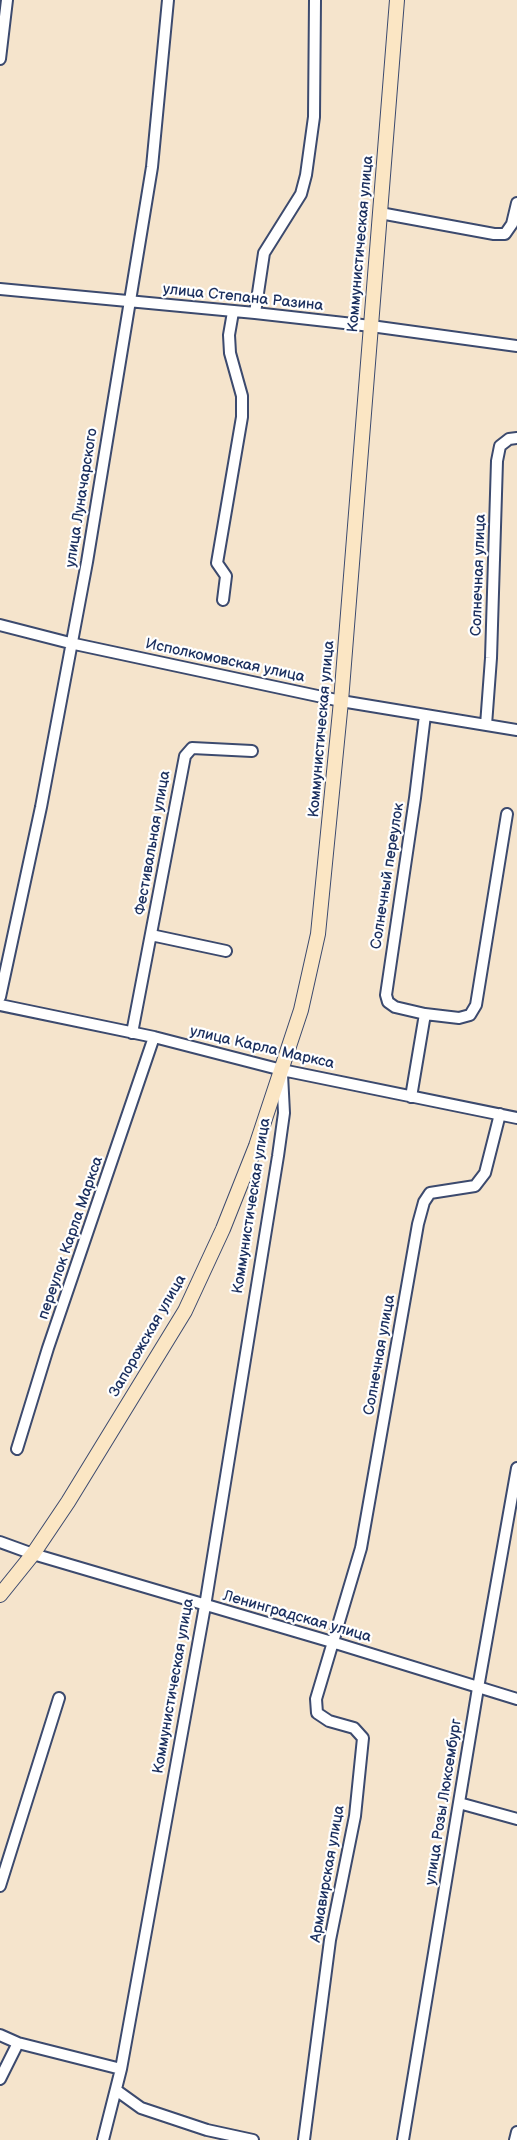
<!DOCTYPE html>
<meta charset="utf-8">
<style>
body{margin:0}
canvas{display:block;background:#f5e4cc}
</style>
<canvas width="517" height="2140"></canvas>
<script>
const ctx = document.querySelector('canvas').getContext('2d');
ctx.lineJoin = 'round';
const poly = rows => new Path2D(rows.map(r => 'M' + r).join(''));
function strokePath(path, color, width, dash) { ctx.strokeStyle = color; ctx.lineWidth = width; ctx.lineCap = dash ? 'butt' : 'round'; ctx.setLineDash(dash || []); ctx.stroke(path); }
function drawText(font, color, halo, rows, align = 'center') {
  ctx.font = font + ' "Balsamiq Sans",sans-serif'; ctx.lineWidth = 4.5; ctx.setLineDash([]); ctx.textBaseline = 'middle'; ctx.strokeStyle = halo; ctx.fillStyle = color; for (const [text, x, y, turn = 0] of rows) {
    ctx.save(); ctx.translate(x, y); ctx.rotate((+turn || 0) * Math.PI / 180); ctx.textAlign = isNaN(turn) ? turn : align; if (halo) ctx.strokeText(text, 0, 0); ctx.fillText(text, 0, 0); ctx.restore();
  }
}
const minor = poly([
 [0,59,7,0],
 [380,213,494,234,505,234,512,224,517,203],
 [0,289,255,313,371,326,517,346],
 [255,313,264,253,301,194,306,175,314,117,315,0],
 [223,600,226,576,217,563,242,417,242,396,230,353,229,335,233,312],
 [0,625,70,643,341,701,517,730],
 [486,725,491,658,497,461,500,446,509,439,517,438],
 [151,935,226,951],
 [0,997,41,807,87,562,152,167,168,0],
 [0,1005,154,1037,282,1070,517,1118],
 [425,1014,395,1007,388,1002,386,995,415,798,425,715],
 [132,1033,185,756,192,748,252,751],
 [411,1097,425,1014,459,1018,470,1015,476,1005,507,814],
 [17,1449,48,1348,154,1037],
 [0,1542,33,1554,332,1642,517,1699],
 [459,1803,517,1819],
 [0,1886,59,1698],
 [0,2035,18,2043,121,2069],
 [0,2079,18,2043],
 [116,2090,141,2108,207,2130,253,2140],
 [103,2140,121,2069,205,1606,278,1156,284,1113,282,1074],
 [304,2140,330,1940,355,1816,363,1738,354,1728,329,1721,317,1713,316,1699,361,1548,418,1224,424,1202,430,1193,475,1186,485,1173,500,1114],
 [403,2140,478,1688,517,1468],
 [515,2140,517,2132]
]);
const secondary = poly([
 [0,1595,33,1554,68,1502,185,1311,223,1229,256,1146,301,1010,318,934,341,701,397,0]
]);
strokePath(minor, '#3c4a6e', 14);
strokePath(secondary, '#3c4a6e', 16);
strokePath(minor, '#fff', 10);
strokePath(secondary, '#fbe6c4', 14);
drawText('15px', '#1b2f5e', '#fff', [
 ["Коммунистическая улица",361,244,-85],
 ["улица Степана Разина",243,298,6],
 ["улица Луначарского",82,498,-81],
 ["Солнечная улица",479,575,-88],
 ["Исполкомовская улица",225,661,12],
 ["Коммунистическая улица",322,729,-85],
 ["Фестивальная улица",153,843,-80],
 ["Солнечный переулок",388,876,-81],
 ["улица Карла Маркса",262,1048,13],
 ["Коммунистическая улица",252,1206,-81],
 ["переулок Карла Маркса",71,1238,-71],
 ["Запорожская улица",148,1336,-60],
 ["Солнечная улица",380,1355,-80],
 ["Ленинградская улица",297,1617,16],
 ["Коммунистическая улица",174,1686,-80],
 ["улица Розы Люксембург",444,1802,-81],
 ["Армавирская улица",328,1874,-80]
]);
</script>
